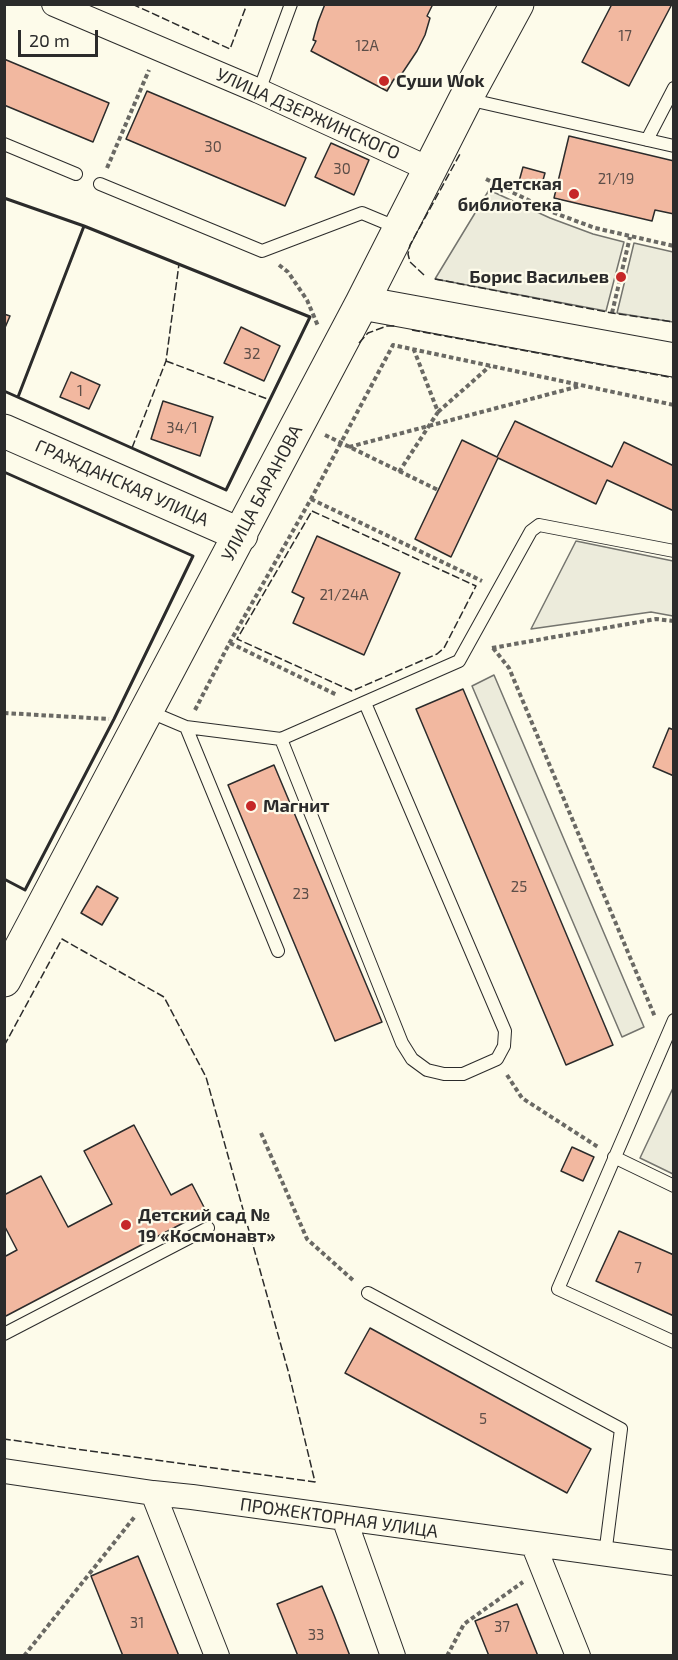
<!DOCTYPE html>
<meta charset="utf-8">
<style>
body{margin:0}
#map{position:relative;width:678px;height:1660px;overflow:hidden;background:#fdfbea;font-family:"Exo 2",sans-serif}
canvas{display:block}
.frame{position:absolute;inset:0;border:6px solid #2b2b2b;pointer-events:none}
.scale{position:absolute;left:18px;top:30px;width:80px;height:27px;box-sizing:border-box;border:3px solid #2b2b2b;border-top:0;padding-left:8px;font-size:18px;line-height:21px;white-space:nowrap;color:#2b2b2b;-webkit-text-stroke:4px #fdfbea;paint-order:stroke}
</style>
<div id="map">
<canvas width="678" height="1660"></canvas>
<div class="frame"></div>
<div class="scale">20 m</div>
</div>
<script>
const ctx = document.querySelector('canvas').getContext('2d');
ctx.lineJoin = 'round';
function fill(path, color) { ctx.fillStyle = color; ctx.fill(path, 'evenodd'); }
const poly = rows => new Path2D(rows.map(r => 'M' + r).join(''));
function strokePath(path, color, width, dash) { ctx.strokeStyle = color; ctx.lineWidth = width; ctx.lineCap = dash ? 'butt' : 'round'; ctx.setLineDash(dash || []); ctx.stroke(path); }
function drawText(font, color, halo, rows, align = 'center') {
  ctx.font = font + ' "Exo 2",sans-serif'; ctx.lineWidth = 4.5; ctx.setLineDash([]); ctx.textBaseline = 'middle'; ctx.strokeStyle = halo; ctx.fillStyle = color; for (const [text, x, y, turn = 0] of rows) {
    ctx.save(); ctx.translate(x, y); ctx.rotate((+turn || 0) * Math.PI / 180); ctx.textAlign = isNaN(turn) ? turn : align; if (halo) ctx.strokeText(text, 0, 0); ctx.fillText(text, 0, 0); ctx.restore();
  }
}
const green = poly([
 [489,190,550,218,593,234,624,242,606,311,435,279,489,190],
 [634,243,673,252,673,322,617,313,634,243],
 [576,541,673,561,673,616,651,612,531,629,576,541],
 [494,675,644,1027,622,1037,472,686,494,675],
 [673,1088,674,1174,673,1174,640,1158,673,1088]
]);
fill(green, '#ecebdb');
strokePath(green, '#74746e', 1.5);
const building = poly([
 [325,4,433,4,427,16,430,18,425,35,417,51,397,81,394,79,387,91,311,51,316,41,313,40,318,22,325,4],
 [612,4,672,4,629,86,582,62,612,4],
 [4,59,109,103,93,142,4,105,4,59],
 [147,91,306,158,285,206,126,139,147,91],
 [569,136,674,161,674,214,655,210,652,221,554,198,569,136],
 [331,143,369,160,354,195,315,177,331,143],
 [523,167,545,173,540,191,518,185,523,167],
 [4,314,10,316,4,330,4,314],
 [241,327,280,346,264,381,224,363,241,327],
 [71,372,100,385,89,409,60,397,71,372],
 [163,401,213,417,200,456,151,439,163,401],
 [515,421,612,467,624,442,674,466,674,511,607,480,596,504,498,458,451,557,415,539,462,440,497,457,515,421],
 [317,536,400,573,364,655,293,623,304,598,292,592,317,536],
 [463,689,613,1045,566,1065,416,709,463,689],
 [669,728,674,730,674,776,653,767,669,728],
 [274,765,382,1022,335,1041,228,785,274,765],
 [97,886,118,898,102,925,81,913,97,886],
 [134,1125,171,1195,192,1184,206,1211,4,1317,4,1257,17,1250,4,1225,4,1195,41,1176,68,1227,112,1204,84,1151,134,1125],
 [572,1147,594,1157,583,1181,561,1171,572,1147],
 [619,1231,674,1255,674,1316,596,1281,619,1231],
 [370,1328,591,1449,567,1493,345,1373,370,1328],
 [138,1556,152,1590,179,1656,123,1656,91,1576,138,1556],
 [322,1586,334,1615,350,1656,298,1656,277,1604,322,1586],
 [517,1604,538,1656,489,1656,475,1621,517,1604]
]);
fill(building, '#f2b8a0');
strokePath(building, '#2b2b2b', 1.5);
const lane = poly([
 [259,91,291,4],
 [467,99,674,146],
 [647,140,674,88],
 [4,144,76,174],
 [100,184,262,251,362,213,398,228],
 [148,711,186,727,281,739,459,661,531,531,539,525,674,551],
 [186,727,278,951],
 [281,739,402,1043,412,1059,427,1070,444,1074,463,1074,497,1059,504,1046,505,1031,365,703],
 [674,1020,558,1289,674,1342],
 [614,1157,674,1186],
 [368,1293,621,1429,605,1555],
 [4,1334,208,1228]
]);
const street = poly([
 [54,4,259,91,429,169],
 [4,1471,153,1493,192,1497,674,1563],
 [153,1493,217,1656],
 [344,1518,393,1656],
 [534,1546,578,1656]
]);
const secondary = poly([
 [362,303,674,360],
 [4,431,241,535],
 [4,980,362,303,466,98,517,4]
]);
strokePath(lane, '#2b2b2b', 14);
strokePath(street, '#2b2b2b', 26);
strokePath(secondary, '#2b2b2b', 35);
strokePath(poly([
 [107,168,149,70],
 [486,179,552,212,595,228,674,246],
 [279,265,288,272,307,300,318,326],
 [612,313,630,237],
 [438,412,490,366],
 [325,435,438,490],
 [349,447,580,386],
 [399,472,438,412,414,350],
 [311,499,482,581],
 [230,643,337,695],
 [492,648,656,619,674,621],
 [493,648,509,668,655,1017],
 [195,710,230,642,311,499,393,345,674,405],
 [4,713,109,719],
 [507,1075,522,1098,598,1147],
 [261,1133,307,1239,354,1281],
 [24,1656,136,1515],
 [447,1656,464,1624,523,1582]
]), '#6a6964', 4, [4.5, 3]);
strokePath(lane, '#fdfbea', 12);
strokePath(street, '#fdfbea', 24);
strokePath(secondary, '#fdfbea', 33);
strokePath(poly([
 [132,4,230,49,247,4],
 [424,275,410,262,408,254,410,245,460,154],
 [435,279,612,313,674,322],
 [412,330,674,378],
 [359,343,368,333,387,326,395,326],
 [166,361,270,400],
 [132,448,166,361,179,264],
 [312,511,476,586,444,648,437,654,352,691,237,639,312,511],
 [4,1046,62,939,164,997,206,1077,289,1374,315,1482,4,1439]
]), '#2b2b2b', 1.5, [8, 3]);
strokePath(poly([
 [4,198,84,226,310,317,226,490,4,391],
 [18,397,84,226],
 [4,472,193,556,114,719,25,890,4,879]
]), '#2b2b2b', 3);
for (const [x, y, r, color] of [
 [384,81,6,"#c62828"],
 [574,194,6,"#c62828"],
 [621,277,6,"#c62828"],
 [251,806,6,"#c62828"],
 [126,1225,6,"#c62828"]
]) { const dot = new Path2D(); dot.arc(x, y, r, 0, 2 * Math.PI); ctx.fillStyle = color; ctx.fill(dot); strokePath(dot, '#fdfbea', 2); }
drawText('15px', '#5d4e48', null, [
 ["17",625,36],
 ["12А",367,46],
 ["30",213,147],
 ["30",342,169],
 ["21/19",616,179],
 ["32",252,354],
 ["1",80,391],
 ["34/1",182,428],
 ["21/24А",344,595],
 ["25",519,887],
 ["23",301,894],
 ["7",638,1268],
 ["5",483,1419],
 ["31",137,1623],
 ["37",502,1627],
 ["33",316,1635]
]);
drawText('bold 18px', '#2b2b2b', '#fdfbea', [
 ["Суши Wok",396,81],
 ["Детская",562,184,"right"],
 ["библиотека",562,205,"right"],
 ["Борис Васильев",609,277,"right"],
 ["Магнит",263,806],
 ["Детский сад №",138,1215],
 ["19 «Космонавт»",138,1236]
], 'left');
drawText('18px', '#2b2b2b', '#fdfbea', [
 ["УЛИЦА ДЗЕРЖИНСКОГО",308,114,24],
 ["ГРАЖДАНСКАЯ УЛИЦА",122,483,24],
 ["УЛИЦА БАРАНОВА",262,493,-62],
 ["ПРОЖЕКТОРНАЯ УЛИЦА",339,1518,8]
]);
</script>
